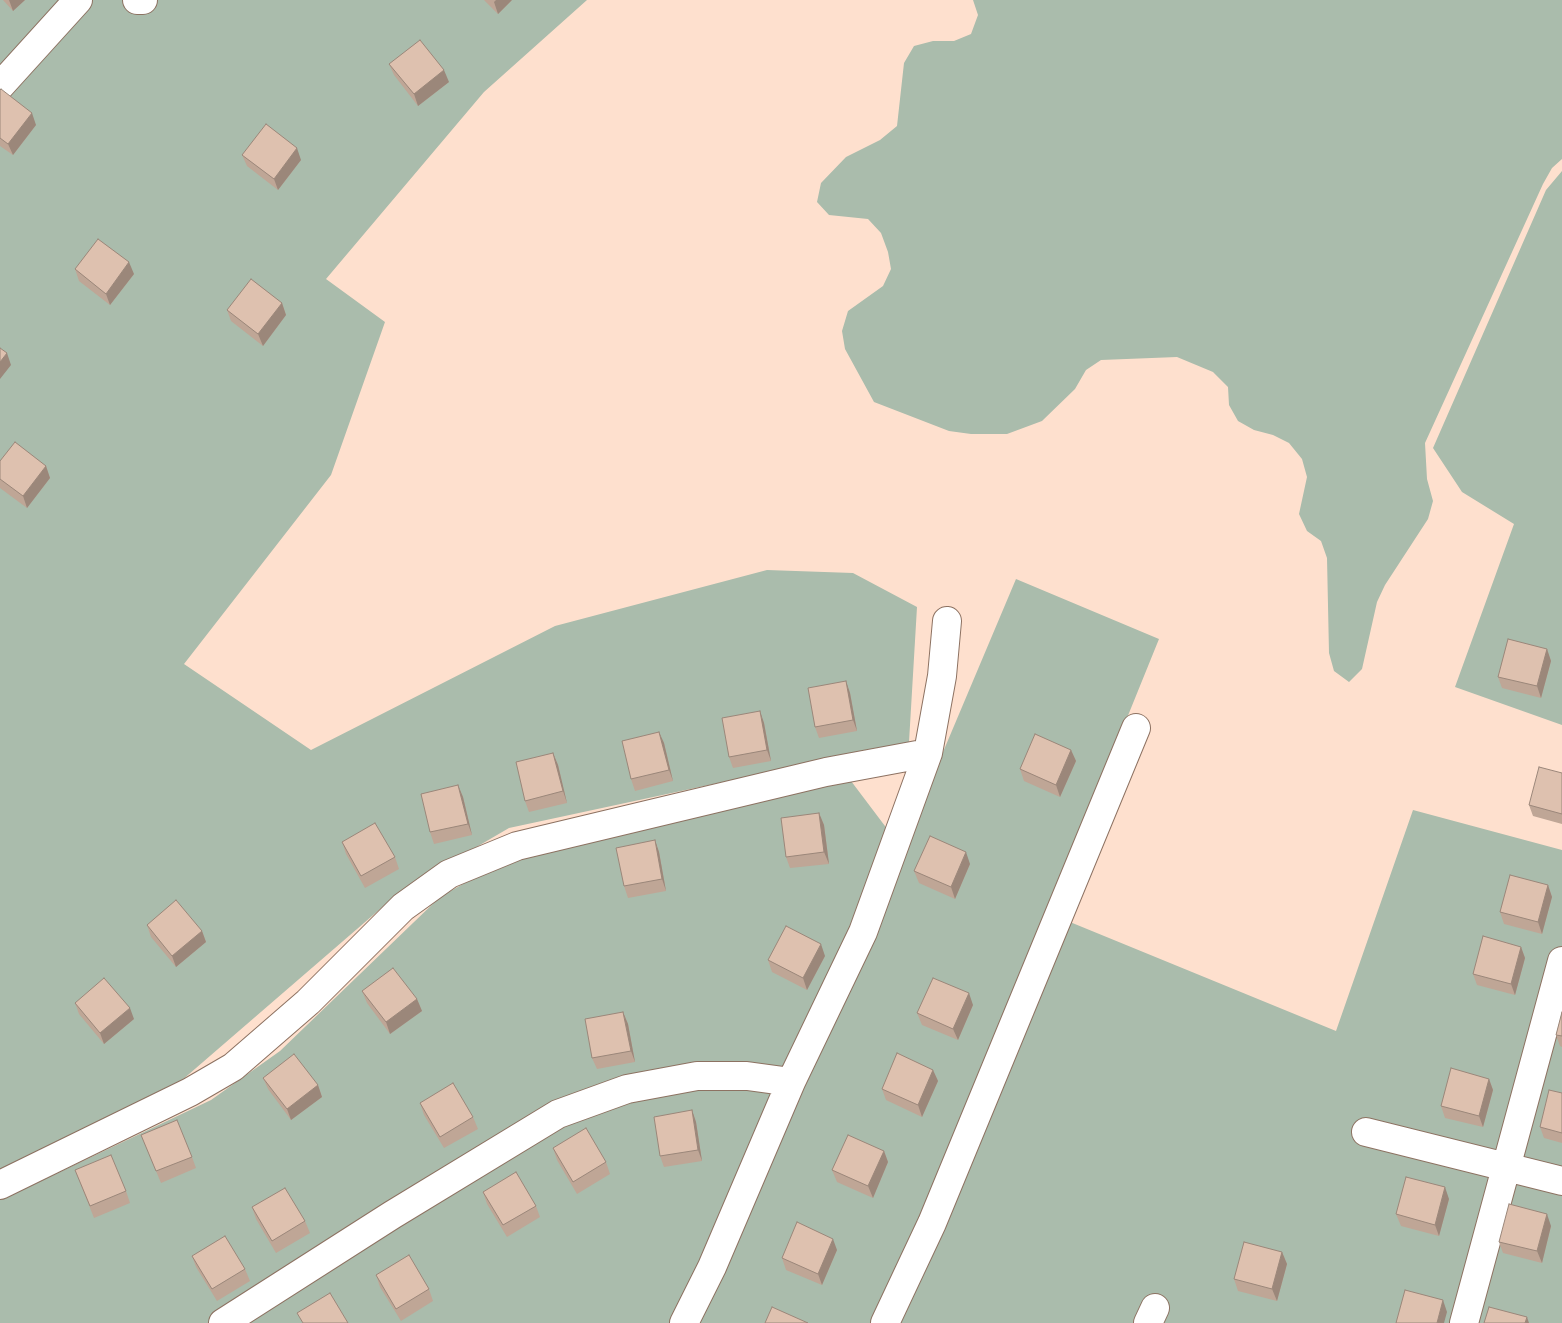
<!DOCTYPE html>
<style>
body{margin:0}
canvas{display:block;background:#fee0ce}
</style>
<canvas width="1562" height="1323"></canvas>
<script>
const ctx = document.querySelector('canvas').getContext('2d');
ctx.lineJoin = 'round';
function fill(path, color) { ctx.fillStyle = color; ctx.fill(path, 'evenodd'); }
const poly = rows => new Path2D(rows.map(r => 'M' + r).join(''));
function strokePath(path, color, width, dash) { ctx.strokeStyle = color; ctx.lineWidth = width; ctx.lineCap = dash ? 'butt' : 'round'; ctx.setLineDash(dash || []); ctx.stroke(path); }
fill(poly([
 [0,0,587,0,484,92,326,279,385,322,331,475,184,664,311,750,555,626,767,570,853,573,917,607,909,742,509,828,401,891,181,1081,0,1170],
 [973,0,1562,0,1562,159,1552,168,1543,184,1425,443,1427,479,1433,501,1428,519,1385,585,1377,602,1362,669,1349,682,1334,671,1329,653,1327,558,1321,541,1307,531,1299,514,1307,477,1302,459,1289,443,1273,435,1254,430,1238,421,1229,405,1228,387,1213,372,1177,357,1101,360,1086,370,1075,389,1042,421,1007,434,971,434,949,431,874,402,845,349,842,331,848,311,883,286,891,269,888,252,881,233,868,219,829,215,817,202,821,183,846,157,880,140,897,126,904,63,914,46,933,41,954,41,971,34,978,15],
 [1562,171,1562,725,1455,687,1514,524,1462,492,1433,448,1546,190],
 [1016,579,1159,639,1048,913,1336,1031,1413,810,1562,850,1562,1323,0,1323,0,1199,22,1190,211,1100,280,1051,440,897,495,866,666,824,848,777,888,830,908,835]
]), '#aabcac');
const minor = poly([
 [137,0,143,0],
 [0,86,78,0],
 [1366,1132,1562,1181],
 [0,1185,190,1092,233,1067,308,1002,403,907,449,874,517,846,826,772,928,753],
 [223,1323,392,1215,558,1114,627,1089,697,1076,747,1076,791,1082],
 [684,1323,712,1267,791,1082,863,932,928,753,942,676,947,621],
 [885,1323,932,1223,1136,728],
 [1148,1323,1155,1308],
 [1464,1323,1562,961]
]);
strokePath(minor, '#8d7262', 30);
strokePath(minor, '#fff', 28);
fill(poly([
 [3,0,25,0,13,11],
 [484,0,512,0,498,14],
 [389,64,449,82,418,106,394,75],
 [0,90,36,125,13,155,0,146],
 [242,155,301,160,278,190,247,166],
 [75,269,134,274,110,305,79,281],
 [282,303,286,315,263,346,231,321,227,310],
 [0,461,46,466,50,478,27,508,0,488],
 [1547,649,1551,661,1541,698,1502,688,1498,677],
 [846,681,850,693,857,731,819,738,815,727],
 [760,711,764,723,771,761,733,768,729,757],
 [659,732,664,743,673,781,635,791,631,779],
 [1071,750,1076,761,1060,797,1024,781,1020,769],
 [553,753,558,765,567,803,529,812,525,801],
 [1562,773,1562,824,1533,816,1529,805],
 [458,785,463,797,472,835,434,844,430,832],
 [819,813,824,825,829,864,790,868,786,857],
 [655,840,659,852,666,891,628,898,624,886],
 [342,842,395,857,399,869,365,888,346,854],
 [970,864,955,899,919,883,914,871],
 [1548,885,1552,897,1542,934,1504,924,1500,912],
 [147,925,202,931,206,942,176,967,151,937],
 [1521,947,1525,958,1515,995,1477,985,1473,974],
 [825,956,807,990,772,972,768,960],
 [362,991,417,999,422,1011,390,1034,367,1003],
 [75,1003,134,1019,104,1044,79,1014],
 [973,1005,958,1040,922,1025,917,1013],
 [623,1012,628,1024,635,1062,597,1069,592,1058],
 [1562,1012,1562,1047,1560,1046,1556,1035],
 [933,1070,938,1081,922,1117,886,1100,882,1089],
 [263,1078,318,1085,322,1097,291,1120,268,1089],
 [1489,1079,1493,1090,1483,1127,1445,1118,1441,1106],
 [1562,1093,1562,1143,1544,1138,1540,1127],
 [420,1103,473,1117,478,1129,444,1148,424,1115],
 [692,1110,696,1122,702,1161,664,1167,660,1156],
 [141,1135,192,1157,196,1168,161,1183],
 [553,1148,606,1162,610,1174,577,1194,557,1160],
 [884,1151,888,1162,873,1198,837,1182,832,1170],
 [75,1170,126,1191,130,1203,94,1218],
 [483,1192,536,1206,540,1217,507,1237,487,1204],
 [1449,1199,1439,1236,1401,1226,1396,1214],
 [252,1207,305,1221,310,1233,276,1253,256,1219],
 [1551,1226,1542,1263,1503,1253,1499,1242],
 [837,1250,822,1285,786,1270,782,1258],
 [1282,1252,1287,1264,1277,1301,1238,1291,1234,1279],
 [192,1256,245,1269,250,1281,217,1301,196,1267],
 [376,1275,429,1289,433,1301,401,1321,380,1287]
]), '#bfa696');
fill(poly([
 [9,0,25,0,13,11],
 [496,0,512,0,498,14,494,2],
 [444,70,449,82,418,106,414,94],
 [32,113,36,125,13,155,8,144],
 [297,148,301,160,278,190,274,179],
 [129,262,134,274,110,305,106,294],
 [282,303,286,315,263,346,258,334],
 [7,353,11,365,0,379,0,362],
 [46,466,50,478,27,508,23,496],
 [1547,649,1551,661,1541,698,1537,686],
 [846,681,850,693,857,731,853,720],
 [760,711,764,723,771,761,767,750],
 [659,732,664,743,673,781,669,770],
 [1071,750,1076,761,1060,797,1056,785],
 [553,753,558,765,567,803,563,791],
 [458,785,463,797,472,835,468,824],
 [819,813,824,825,829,864,824,852],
 [655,840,659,852,666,891,662,879],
 [966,852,970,864,955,899,951,887],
 [1548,885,1552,897,1542,934,1538,922],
 [202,931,206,942,176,967,172,956],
 [821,944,825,956,807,990,803,978],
 [1521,947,1525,958,1515,995,1511,984],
 [969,993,973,1005,958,1040,953,1029],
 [417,999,422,1011,390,1034,386,1022],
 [130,1008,134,1019,104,1044,100,1033],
 [623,1012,628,1024,635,1062,631,1051],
 [933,1070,938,1081,922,1117,918,1105],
 [1489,1079,1493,1090,1483,1127,1479,1116],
 [318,1085,322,1097,291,1120,287,1109],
 [692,1110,696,1122,702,1161,698,1150],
 [884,1151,888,1162,873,1198,868,1186],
 [1445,1187,1449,1199,1439,1236,1435,1225],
 [1547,1214,1551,1226,1542,1263,1537,1251],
 [833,1239,837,1250,822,1285,818,1274],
 [1282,1252,1287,1264,1277,1301,1272,1289],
 [1443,1300,1447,1312,1444,1323,1437,1323],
 [1527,1317,1529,1323,1525,1323]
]), '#9b877a');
const building = poly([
 [420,40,444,70,414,94,389,64,420,40],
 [1,89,32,113,8,144,0,138,0,90,1,89],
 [266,124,297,148,274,179,242,155,266,124],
 [98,239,129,262,106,294,75,269,98,239],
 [251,279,282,303,258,334,227,310,251,279],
 [0,348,7,353,0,362,0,348],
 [15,442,46,466,23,496,0,479,0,461,15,442],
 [1508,639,1547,649,1537,686,1498,677,1508,639],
 [846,681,853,720,815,727,808,688,846,681],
 [760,711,767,750,729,757,722,718,760,711],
 [659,732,669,770,631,779,622,741,659,732],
 [1035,734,1071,750,1056,785,1020,769,1035,734],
 [553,753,563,791,525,801,516,762,553,753],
 [1539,767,1562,773,1562,814,1529,805,1539,767],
 [458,785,468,824,430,832,421,794,458,785],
 [819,813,824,852,786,857,781,818,819,813],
 [375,823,395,857,361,876,342,842,375,823],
 [930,836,966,852,951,887,914,871,930,836],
 [655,840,662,879,624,886,616,848,655,840],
 [1510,875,1548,885,1538,922,1500,912,1510,875],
 [176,900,202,931,172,956,147,925,176,900],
 [786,926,821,944,803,978,768,960,786,926],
 [1483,936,1521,947,1511,984,1473,974,1483,936],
 [393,968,417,999,386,1022,362,991,393,968],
 [104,978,130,1008,100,1033,75,1003,104,978],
 [933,978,969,993,953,1029,917,1013,933,978],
 [623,1012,631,1051,592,1058,585,1019,623,1012],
 [1562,1012,1562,1036,1556,1035,1562,1012],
 [897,1053,933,1070,918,1105,882,1089,897,1053],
 [294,1054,318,1085,287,1109,263,1078,294,1054],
 [1451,1068,1489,1079,1479,1116,1441,1106,1451,1068],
 [453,1083,473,1117,440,1137,420,1103,453,1083],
 [1549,1090,1562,1093,1562,1133,1540,1127,1549,1090],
 [692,1110,698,1150,660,1156,654,1117,692,1110],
 [177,1120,192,1157,156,1171,141,1135,177,1120],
 [586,1128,606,1162,573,1182,553,1148,586,1128],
 [848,1135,884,1151,868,1186,832,1170,848,1135],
 [111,1155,126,1191,90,1206,75,1170,111,1155],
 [516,1172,536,1206,503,1225,483,1192,516,1172],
 [1406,1177,1445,1187,1435,1225,1396,1214,1406,1177],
 [285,1188,305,1221,272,1241,252,1207,285,1188],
 [1509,1204,1547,1214,1537,1251,1499,1242,1509,1204],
 [797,1222,833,1239,818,1274,782,1258,797,1222],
 [225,1236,245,1269,212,1289,192,1256,225,1236],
 [1244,1242,1282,1252,1272,1289,1234,1279,1244,1242],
 [409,1255,429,1289,396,1309,376,1275,409,1255],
 [1405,1290,1443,1300,1437,1323,1396,1323,1405,1290],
 [330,1293,348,1323,303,1323,297,1313,330,1293],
 [772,1307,808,1323,765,1323,772,1307],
 [1489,1307,1527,1317,1525,1323,1484,1323,1489,1307]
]);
fill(building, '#dec1af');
strokePath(building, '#9b877a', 1);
</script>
